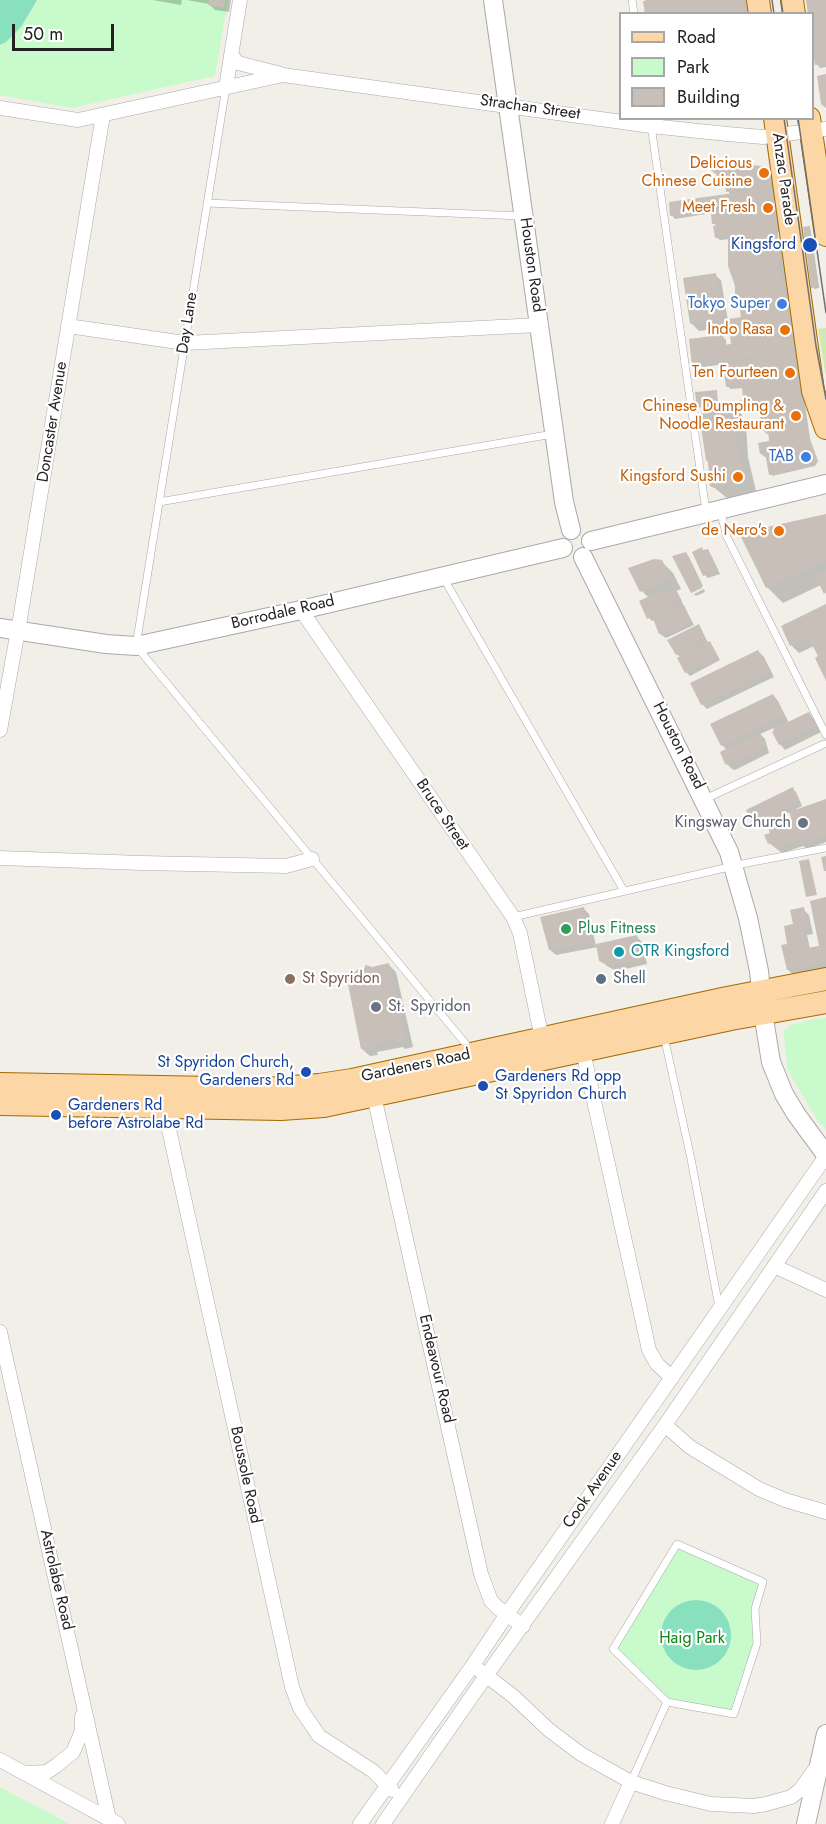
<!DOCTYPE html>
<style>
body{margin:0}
#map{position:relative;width:826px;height:1824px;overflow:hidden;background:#f2efe9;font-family:Jost,sans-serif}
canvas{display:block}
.legend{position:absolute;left:619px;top:12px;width:195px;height:108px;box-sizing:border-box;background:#fff;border:2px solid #a7a7a7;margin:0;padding:8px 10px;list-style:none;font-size:18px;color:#222}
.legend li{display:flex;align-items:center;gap:12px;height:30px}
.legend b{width:30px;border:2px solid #a7a7a7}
.scale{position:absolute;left:12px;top:24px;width:102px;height:27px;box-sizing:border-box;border:3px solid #222;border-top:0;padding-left:8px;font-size:18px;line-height:21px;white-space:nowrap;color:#222;-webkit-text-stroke:4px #fff;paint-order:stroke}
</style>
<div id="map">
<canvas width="826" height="1824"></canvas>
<ul class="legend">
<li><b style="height:8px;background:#fcd6a4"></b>Road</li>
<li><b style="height:16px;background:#c8facc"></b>Park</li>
<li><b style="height:16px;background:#c7bfb8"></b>Building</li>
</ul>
<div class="scale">50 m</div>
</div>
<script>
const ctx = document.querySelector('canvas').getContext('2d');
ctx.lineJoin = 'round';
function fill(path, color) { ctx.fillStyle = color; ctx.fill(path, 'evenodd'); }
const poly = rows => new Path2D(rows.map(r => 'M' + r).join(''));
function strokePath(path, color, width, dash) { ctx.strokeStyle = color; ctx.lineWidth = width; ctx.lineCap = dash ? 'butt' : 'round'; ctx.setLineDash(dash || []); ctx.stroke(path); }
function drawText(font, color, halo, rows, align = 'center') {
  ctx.font = font + ' Jost,sans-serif'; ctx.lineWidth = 4.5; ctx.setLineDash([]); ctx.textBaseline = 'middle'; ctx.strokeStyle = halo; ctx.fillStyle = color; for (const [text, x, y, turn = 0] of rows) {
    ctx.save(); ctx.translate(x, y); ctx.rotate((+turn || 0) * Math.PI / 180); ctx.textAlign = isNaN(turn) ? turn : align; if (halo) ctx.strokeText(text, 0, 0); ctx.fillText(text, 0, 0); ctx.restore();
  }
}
fill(poly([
 [826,328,826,377,818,329]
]), '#cdebb0');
fill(poly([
 [0,0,228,0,215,76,72,108,0,95],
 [826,1018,826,1129,820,1124,788,1071,784,1039,784,1030,791,1025,813,1019],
 [677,1544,763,1582,755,1610,757,1643,734,1714,667,1702,613,1649],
 [0,1787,70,1824,0,1824]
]), '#c8facc');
fill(poly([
 [0,0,37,0,21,27,6,42,0,45],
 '661 1635a35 35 0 1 1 70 0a35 35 0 1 1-70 0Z'
]), '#88e0be');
fill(poly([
 [153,0,182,0,181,5],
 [187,0,231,0,229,12,215,10,209,4],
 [645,0,746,0,748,14,647,14,647,2],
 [807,0,826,0,826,67,820,68,817,64,812,14],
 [768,168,771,172,776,202,773,203,776,206,780,232,778,232,778,243,783,247,783,259,791,267,794,321,791,322,794,330,801,379,798,380,802,383,810,439,818,461,815,466,772,476,767,457,765,457,761,454,771,442,770,433,767,434,763,430,766,413,760,413,756,409,745,411,741,407,745,402,743,388,731,389,727,386,724,364,697,368,694,365,721,336,720,328,699,331,691,323,715,275,721,280,728,321,744,318,740,298,737,295,730,239,720,240,716,237,717,227,714,223,712,213,675,219,672,215,731,195,728,191,727,184,719,178,718,174,716,174,712,171],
 [731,334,733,346,726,347,726,340,722,336],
 [810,228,819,288,814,289,804,229],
 [716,391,719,406,731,404,742,415,743,422,746,424,748,457,756,491,727,498,711,485,702,408,699,407],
 [826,515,826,594,821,585,783,603,767,587],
 [707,551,711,555,720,574,708,578,705,575,705,552],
 [686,553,689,557,703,586,692,591],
 [661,561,673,573,681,589,676,591,694,625,666,638,660,634,655,620,652,621,649,618,649,598,642,591],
 [704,589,705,592,696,596,694,594],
 [826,606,826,677,820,657,814,646,799,653,791,645],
 [698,626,709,644,713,647,720,660,690,676,686,672,681,658,677,654],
 [758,651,764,657,774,677,707,709,702,704],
 [773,695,778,701,789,723,809,714,814,719,821,732,785,750,780,744,774,728,760,734,765,739,769,753,735,770,732,769,726,763,727,750,722,745],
 [792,789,796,792,802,806,796,809,797,811,826,801,826,842,807,849,803,846,782,853,769,843,772,833,793,819,790,812,758,828,748,811],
 [826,899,826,968,794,975,788,970,789,945,794,925,803,909,809,915,813,934,807,935,810,949,822,950],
 [584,909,589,914,596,946,636,936,642,942,647,964,616,971,607,966,601,960,598,947,556,955,550,950],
 [389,965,396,972,413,1047,405,1049,403,1047,377,1052,378,1055,370,1056,362,1049,348,975]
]), '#0003');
fill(poly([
 [209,0,225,0,224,8,208,5],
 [652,0,744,0,745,14,645,14,643,1],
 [806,0,826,0,826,64,815,65,812,47,812,14,808,14],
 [826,74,826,108,821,104,817,76],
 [709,159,768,167,773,199,670,216,669,202,756,190,753,188,726,192,725,182,722,182,722,178,717,179,716,171,711,171],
 [773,201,778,232,775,249,779,257,778,269,785,283,798,376,726,387,723,365,748,361,748,360,764,357,763,355,692,365,689,339,720,335,718,320,690,324,683,278,716,273,722,320,741,317,738,295,735,296,735,286,728,266,728,239,727,236,715,238,713,226,765,218,765,216,712,224,711,214,747,208,747,205],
 [730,334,731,344,724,345,723,335],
 [810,226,819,287,811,288,803,227],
 [799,378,807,434,817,459,814,465,769,475,765,453,760,454,758,443,769,441,768,430,762,431,760,417,765,416,764,409,755,411,754,406,740,408,739,401,743,400,742,386],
 [717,390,718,405,732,403,733,411,735,411,738,430,736,430,737,444,745,480,714,488,710,486,708,462,706,460,700,422,702,419,701,407,697,408,695,392],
 [826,514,826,560,766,588,741,537,745,532],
 [702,547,703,550,708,549,718,570,703,576,692,552],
 [686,552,702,588,691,593,672,556],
 [654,559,662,560,671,577,640,592,628,568],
 [826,570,826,592,824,594,815,575],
 [675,588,682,601,674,605,675,606,647,619,639,601,665,589,667,592],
 [826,604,826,629,790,646,781,626],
 [684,605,691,622,671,632,670,631,659,634,653,619],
 [699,624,706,639,676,655,667,640],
 [826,631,826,681,815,658,818,656,809,639],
 [710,641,718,657,685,673,677,658],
 [758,650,769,672,701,705,690,683],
 [773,694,784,715,721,746,710,724],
 [809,712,817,726,779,745,772,732,774,731,773,729],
 [760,732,765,745,764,747,729,765,725,764,720,752],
 [793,787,799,802,753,825,746,810],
 [826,799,826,835,800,845,799,840,775,848,773,842,768,844,764,835,770,833,768,827,791,818,789,812],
 [826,856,826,871,824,871,821,857],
 [809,859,817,895,806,897,799,861],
 [826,897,826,962,787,970,781,945,787,944,784,926,793,924,790,910,804,907,808,929,802,930,806,948,819,946,810,901],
 [584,907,591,942,549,950,540,917],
 [637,935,642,959,609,966,599,961,596,944],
 [389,963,406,1040,396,1042,396,1040,371,1045,371,1047,361,1049,346,974,357,971,357,969,363,970,366,965,372,967]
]), '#c7bfb8');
const service = poly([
 [632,0,634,14],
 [226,87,136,646,470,1049],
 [650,118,706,511],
 [207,203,522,216],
 [159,502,553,434],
 [720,510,727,537,826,735],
 [444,579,624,891],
 [705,799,824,744],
 [513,917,742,864,826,848],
 [664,1036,691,1159,719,1307],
 [631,1782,667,1702,613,1649,677,1544,763,1582,755,1609,757,1643,734,1714,667,1702]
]);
const minor = poly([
 [231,55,238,63,281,74],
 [226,87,240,0],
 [0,108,78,120,283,75,651,126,727,134,763,137,826,129],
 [68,326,185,343,539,325],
 [301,610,513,917,520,933,542,1039],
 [0,730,20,619,103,115],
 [0,858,142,863,286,866,312,859],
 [583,1051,649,1350,657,1364,672,1378],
 [374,1096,481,1574,491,1601,498,1608,523,1626],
 [164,1107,292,1687,300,1708,319,1736,373,1771,392,1790],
 [774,1266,826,1290],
 [0,1332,109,1819],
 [665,1425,690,1447,759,1489,785,1500,826,1512],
 [479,1670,513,1696,549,1730,581,1754,631,1782,665,1793,711,1804,754,1806,766,1804,791,1797,800,1790,815,1769],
 [0,1760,118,1824],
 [26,1773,47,1772,57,1765,73,1752,82,1731,82,1716],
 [360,1824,473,1665,507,1614,826,1156],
 [383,1824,486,1676,665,1425,826,1191],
 [612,1824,631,1782]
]);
const tertiary = poly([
 [493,0,564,502,571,530],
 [591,541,826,484],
 [583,557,729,852,748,918,759,971,761,991],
 [0,628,106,644,136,646,301,610,563,548],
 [763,1013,771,1062,784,1094,796,1114,826,1155],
 [806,1824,826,1734]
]);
const primary = poly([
 [758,0,760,14],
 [792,0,794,14],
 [775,118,813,391,826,428],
 [809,118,826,235],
 [0,1084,266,1089,319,1085,352,1080,727,998,826,979],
 [0,1104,281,1109,324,1106,731,1019,826,1002]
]);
strokePath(service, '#a9a9a9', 8);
strokePath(minor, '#a9a9a9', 15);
strokePath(tertiary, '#a9a9a9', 20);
strokePath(primary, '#a06b00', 24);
strokePath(service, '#fff', 7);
strokePath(minor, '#fff', 14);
strokePath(tertiary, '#fff', 18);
strokePath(primary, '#fcd6a4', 22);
strokePath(poly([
 [772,0,774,14],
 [781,0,783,14],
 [784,118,816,346,826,399],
 [798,118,826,313]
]), '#707070', 1.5);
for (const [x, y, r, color] of [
 [764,173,6,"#e8710a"],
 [768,208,6,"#e8710a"],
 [810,245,8,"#1a4fb4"],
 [782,304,6,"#3f7fe0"],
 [785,330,6,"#e8710a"],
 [790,373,6,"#e8710a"],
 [796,416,6,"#e8710a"],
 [806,457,6,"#3f7fe0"],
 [738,477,6,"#e8710a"],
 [779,531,6,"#e8710a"],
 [803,823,6,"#6b7280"],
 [566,929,6,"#2e9e5b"],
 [619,952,6,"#0f9aa8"],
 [290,979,6,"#8d6e63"],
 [601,979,6,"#5c6f8a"],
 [376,1007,6,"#6b7280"],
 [306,1072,6,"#1a4fb4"],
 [483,1086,6,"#1a4fb4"],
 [56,1115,6,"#1a4fb4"]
]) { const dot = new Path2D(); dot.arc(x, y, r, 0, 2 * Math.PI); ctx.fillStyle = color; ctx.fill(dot); strokePath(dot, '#fff', 2); }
drawText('16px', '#222', '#fff', [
 ["Strachan Street",530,108,8],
 ["Anzac Parade",783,179,82],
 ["Houston Road",531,265,82],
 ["Day Lane",188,323,-81],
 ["Doncaster Avenue",53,422,-81],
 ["Borrodale Road",283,613,-13],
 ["Houston Road",678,746,63],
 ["Bruce Street",442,815,56],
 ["Gardeners Road",416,1066,-12],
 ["Endeavour Road",436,1369,77],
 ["Boussole Road",245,1475,78],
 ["Cook Avenue",593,1490,-55],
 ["Astrolabe Road",56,1580,77]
]);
drawText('16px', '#c56008', '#fff', [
 ["Delicious",752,164],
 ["Chinese Cuisine",752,182],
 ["Meet Fresh",756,208],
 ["Indo Rasa",773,330],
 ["Ten Fourteen",778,373],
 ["Chinese Dumpling &",784,407],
 ["Noodle Restaurant",784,425],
 ["Kingsford Sushi",726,477],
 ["de Nero's",767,531]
], 'right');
drawText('16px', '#164399', '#fff', [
 ["Kingsford",796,245],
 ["St Spyridon Church,",294,1063],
 ["Gardeners Rd",294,1081],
 ["Gardeners Rd opp",495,1077,"left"],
 ["St Spyridon Church",495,1095,"left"],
 ["Gardeners Rd",68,1106,"left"],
 ["before Astrolabe Rd",68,1124,"left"]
], 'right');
drawText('16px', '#366cbe', '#fff', [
 ["Tokyo Super",770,304],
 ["TAB",794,457]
], 'right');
drawText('16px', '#5b616d', '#fff', [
 ["Kingsway Church",791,823],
 ["St. Spyridon",388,1007,"left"]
], 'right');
drawText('16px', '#27864d', '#fff', [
 ["Plus Fitness",578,929]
], 'left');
drawText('16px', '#0d838f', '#fff', [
 ["OTR Kingsford",631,952]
], 'left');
drawText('16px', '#785e54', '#fff', [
 ["St Spyridon",302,979]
], 'left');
drawText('16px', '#4e5e75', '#fff', [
 ["Shell",613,979]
], 'left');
drawText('16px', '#0c8416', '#fff', [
 ["Haig Park",692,1639]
]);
</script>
